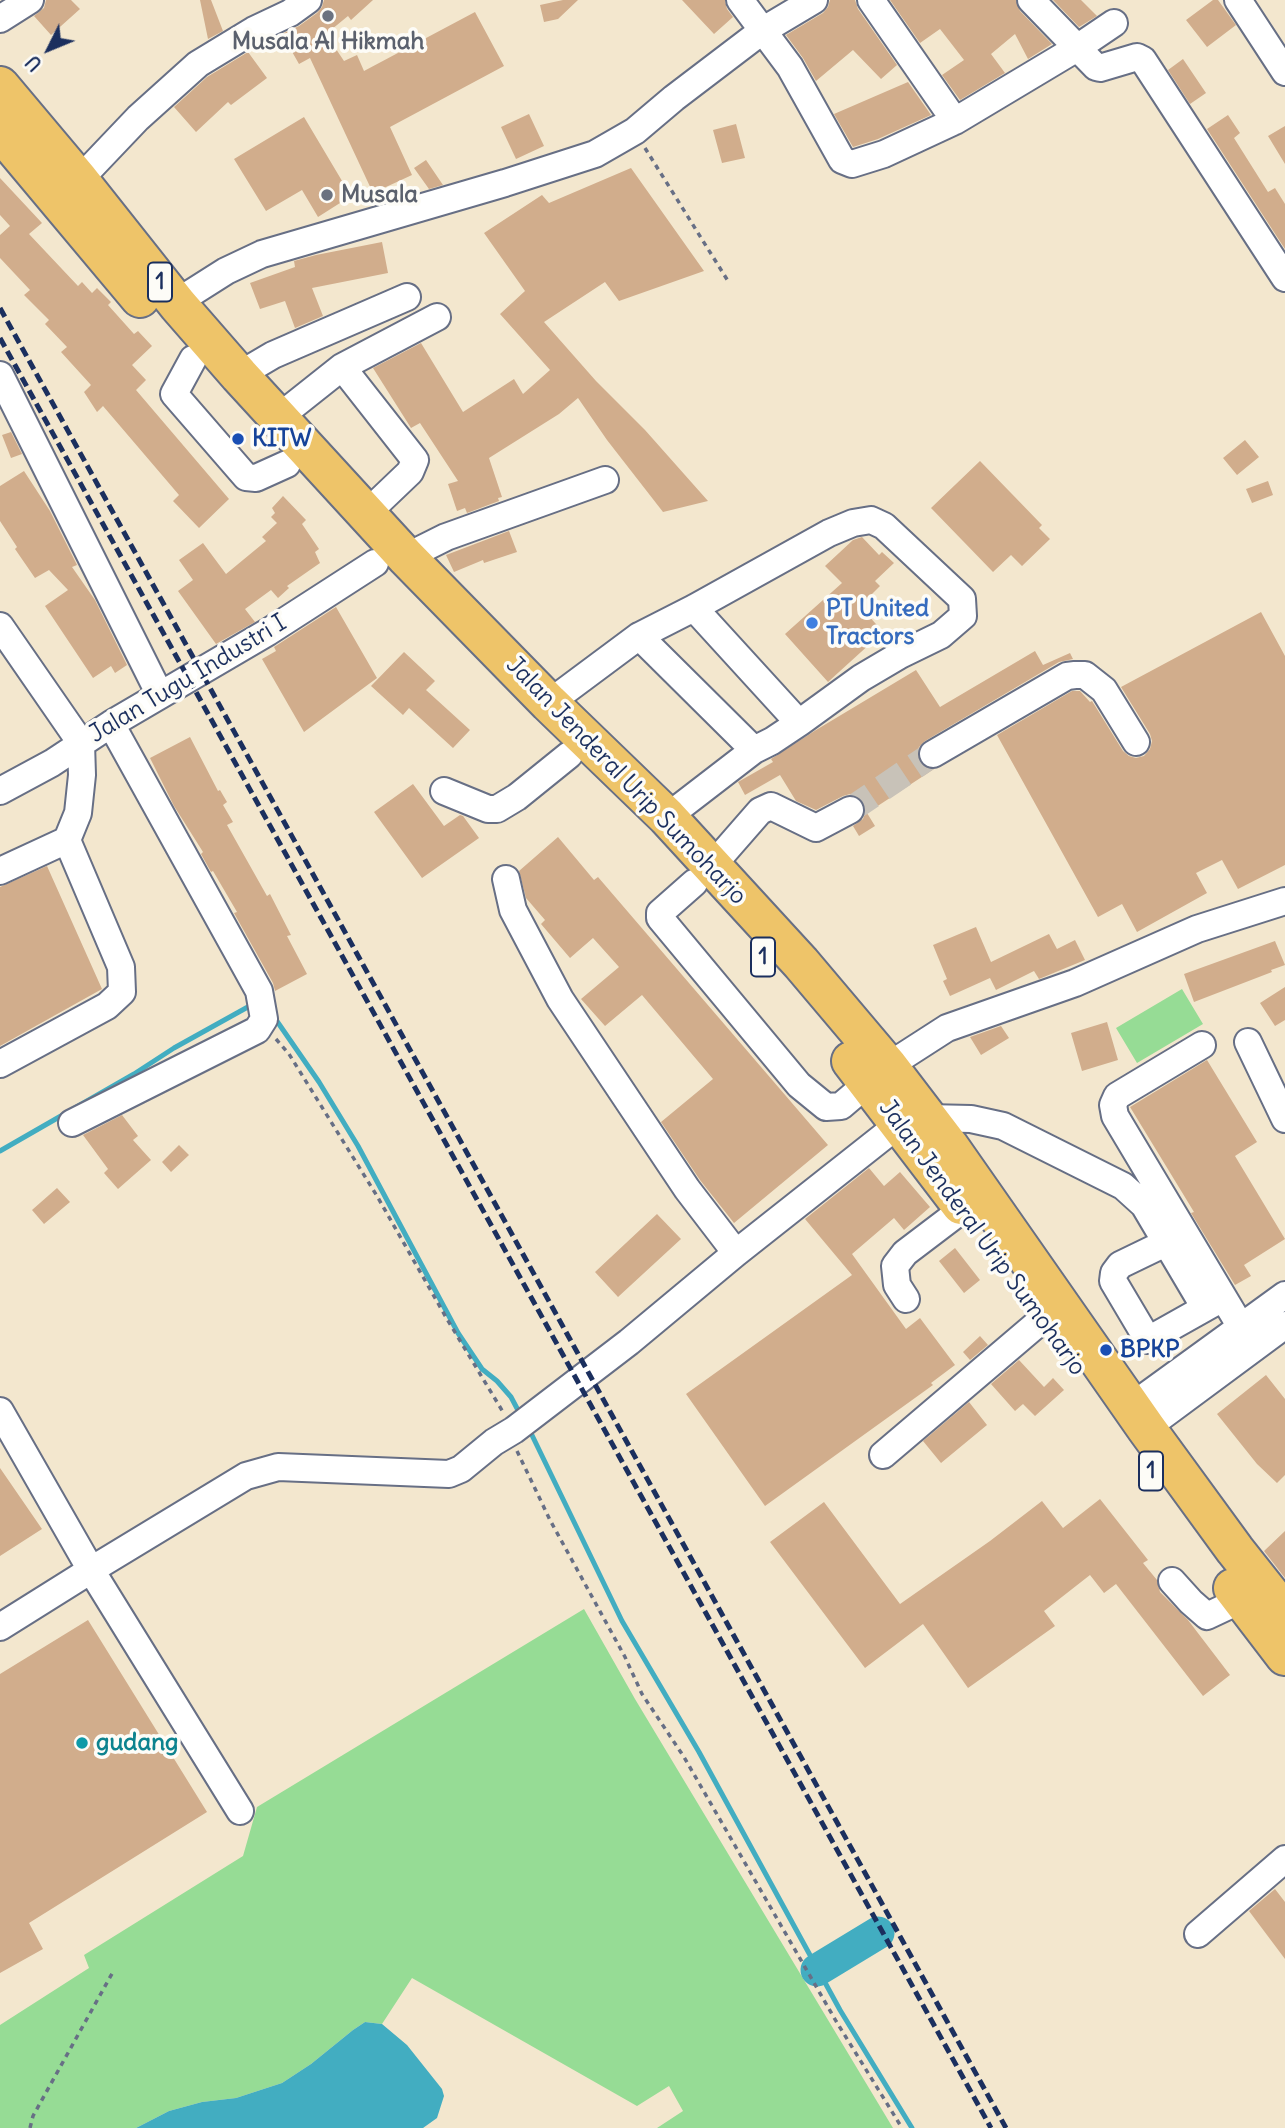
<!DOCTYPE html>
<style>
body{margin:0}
#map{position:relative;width:1285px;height:2128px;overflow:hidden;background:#f3e7ce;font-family:Delius,sans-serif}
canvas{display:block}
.north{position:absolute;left:14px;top:14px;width:70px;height:70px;-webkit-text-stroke:5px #fdfcf7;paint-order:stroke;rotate:227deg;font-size:19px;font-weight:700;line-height:28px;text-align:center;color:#1b2f5e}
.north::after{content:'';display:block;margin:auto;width:24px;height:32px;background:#1b2f5e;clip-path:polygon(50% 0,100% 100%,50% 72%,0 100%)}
</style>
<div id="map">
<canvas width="1285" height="2128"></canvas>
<div class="north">U</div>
</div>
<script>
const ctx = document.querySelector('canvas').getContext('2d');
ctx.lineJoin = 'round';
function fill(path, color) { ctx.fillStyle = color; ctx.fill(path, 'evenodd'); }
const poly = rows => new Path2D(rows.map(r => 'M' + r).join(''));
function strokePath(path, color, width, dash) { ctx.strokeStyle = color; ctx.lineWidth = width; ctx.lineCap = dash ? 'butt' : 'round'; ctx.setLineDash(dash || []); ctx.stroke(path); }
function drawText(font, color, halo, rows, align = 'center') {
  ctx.font = font + ' Delius,sans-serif'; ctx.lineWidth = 7; ctx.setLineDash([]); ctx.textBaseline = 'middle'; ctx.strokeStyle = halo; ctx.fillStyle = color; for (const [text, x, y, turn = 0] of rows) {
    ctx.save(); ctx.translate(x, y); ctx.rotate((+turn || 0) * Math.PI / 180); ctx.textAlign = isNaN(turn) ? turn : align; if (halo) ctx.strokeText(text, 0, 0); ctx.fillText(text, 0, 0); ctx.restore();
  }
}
fill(poly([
 [1182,989,1203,1024,1137,1063,1116,1028],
 [584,1609,635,1699,893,2128,657,2128,683,2111,669,2086,637,2106,412,1978,382,2024,365,2022,353,2030,311,2064,282,2083,236,2098,202,2102,169,2111,136,2128,0,2128,0,2025,89,1968,84,1955,243,1856,257,1807]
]), '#96dc95');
fill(poly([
 [365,2022,382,2024,407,2045,442,2089,444,2096,437,2118,423,2128,136,2128,169,2111,202,2102,236,2098,282,2083,311,2064,353,2030]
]), '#42adc1');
strokePath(poly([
 [272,1014,319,1082,358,1146,458,1333,482,1369,497,1381,511,1397,520,1414],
 [0,1151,134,1074,174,1048,255,1003],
 [529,1429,622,1621,699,1752,840,2010,912,2128]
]), '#42adc1', 5);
strokePath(poly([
 [817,1970,878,1933]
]), '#42adc1', 33);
fill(poly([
 [46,0,71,0,80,9,51,35,34,16,44,8],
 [200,0,211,0,223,31,208,39],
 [324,0,373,0,351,20,348,16,326,34,344,61,357,55,364,71,475,12,504,66,390,127,412,175,373,193,310,58,299,64,282,34,299,26,317,13,322,7],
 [563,0,578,0,558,19,544,22,540,5],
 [682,0,725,0,727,9,733,17,714,34],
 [830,0,855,0,858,9,897,65,881,79,853,50,816,81,803,58,786,35,823,13,828,7],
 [890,0,1016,0,1020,11,1052,44,1028,59,1015,34,991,54,1005,73,960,100,942,75,964,60,940,29,920,43],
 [1053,0,1081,0,1097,16,1079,27],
 [1213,0,1218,0,1236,25,1207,47,1186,20],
 [248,52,267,78,231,105,228,102,196,132,174,107,207,77],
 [1183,59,1206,93,1190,104,1168,70],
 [908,82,931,115,878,139,853,147,834,114],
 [529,114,544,146,516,159,501,127],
 [1228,115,1240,133,1234,138,1268,192,1275,188,1285,204,1285,249,1207,129],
 [304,117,351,196,318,217,302,190,266,211,234,159],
 [736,124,745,158,722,163,713,130],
 [1285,126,1285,164,1268,136],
 [426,160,443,185,429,189,414,168],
 [631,168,704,271,619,301,605,282,544,322,596,381,645,430,708,501,663,512,607,440,578,398,559,414,489,458,502,497,498,498,499,501,467,513,465,508,457,511,448,484,458,481,420,423,411,428,373,368,421,343,463,412,514,379,523,394,550,370,500,314,525,291,484,233,542,195,549,203],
 [0,178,42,223,29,234,78,286,82,282,92,293,97,288,111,302,108,305,134,334,138,331,152,346,132,365,146,380,136,390,229,499,199,528,173,501,179,495,103,406,97,412,84,392,91,385,61,352,67,347,45,324,49,320,24,295,30,290,0,258,0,235,10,226,0,215],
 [382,242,388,273,312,288,323,316,295,328,285,301,260,309,250,283,295,267,294,261,316,255],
 [11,432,22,454,11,458,2,435],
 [1245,440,1259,457,1237,475,1223,458],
 [980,461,1042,525,1039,528,1050,539,1022,566,1011,555,993,572,931,508],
 [24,471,50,511,77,565,72,567,95,600,127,665,115,673,111,666,93,678,45,606,68,590,49,570,35,578,15,549,17,547,0,521,0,486],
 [1268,481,1273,495,1252,503,1246,489],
 [283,496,306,520,302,524,319,549,315,552,320,563,287,586,289,588,278,598,271,590,245,609,255,622,216,644,178,591,193,580,179,560,203,543,226,574,266,541,262,537,277,523,271,517,275,513,272,508],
 [509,531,517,552,484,563,483,560,454,572,446,555],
 [862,537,879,555,882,552,894,563,875,581,880,586,860,606,883,632,828,682,785,634,842,583,825,566,853,540],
 [336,607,377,678,304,732,262,659,276,651,274,647],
 [1261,612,1285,656,1285,865,1238,889,1222,860,1196,873,1207,893,1137,932,1122,904,1098,917,997,735,1072,691,1080,691,1090,702,1092,701,1123,751,1129,756,1136,758,1144,756,1150,749,1152,741,1150,734,1121,687],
 [1035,651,1043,665,1070,653,1073,659,1059,662,925,741,919,747,917,753,919,761,926,768,934,769,867,813,875,826,859,836,853,826,863,819,866,810,864,802,858,796,850,794,843,796,816,810,796,801,780,775,745,795,738,782,773,762,771,759,816,730,916,670,940,707],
 [404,652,435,681,426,690,470,730,453,748,409,708,403,715,371,686],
 [190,737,218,791,220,790,227,802,223,805,233,822,227,825,267,896,270,894,291,935,287,936,307,974,275,991,273,983,234,913,237,912,213,871,211,872,201,854,203,852,174,806,150,758],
 [413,784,444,826,460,815,463,816,479,838,422,878,374,812],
 [558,837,594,880,598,877,828,1145,734,1223,700,1180,661,1122,713,1079,642,995,605,1026,581,999,619,967,593,938,570,958,541,924,545,920,526,898,519,871],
 [47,866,102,989,0,1046,0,887],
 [976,927,991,962,1049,934,1057,949,1075,940,1085,960,1039,979,1034,971,996,990,990,978,950,996,943,981,947,979,933,945],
 [1275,941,1285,965,1271,970,1272,972,1194,1002,1184,974],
 [1285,987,1285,1020,1275,1026,1260,1003],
 [1107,1022,1118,1060,1082,1071,1071,1033],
 [1001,1026,1009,1038,981,1055,970,1037],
 [1207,1060,1257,1142,1235,1156,1285,1239,1244,1265,1251,1276,1235,1285,1191,1213,1194,1212,1130,1107],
 [122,1115,138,1136,133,1140,151,1160,118,1189,104,1173,108,1169,83,1135],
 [179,1145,189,1155,171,1172,162,1162],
 [869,1168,884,1186,900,1172,930,1207,904,1230,894,1218,852,1254,906,1329,920,1318,955,1365,931,1383,933,1385,765,1506,686,1394,852,1275,805,1219],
 [57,1188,70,1202,44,1224,32,1210],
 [657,1214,681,1239,618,1297,595,1272],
 [955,1248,980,1280,964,1293,939,1261],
 [980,1336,988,1345,970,1360,963,1352],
 [1019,1360,1044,1387,1053,1378,1064,1390,1035,1416,1023,1404,1015,1411,991,1384],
 [1266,1375,1285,1399,1285,1475,1277,1483,1257,1464,1217,1414],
 [969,1402,987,1425,941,1463,923,1441],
 [0,1468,42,1529,0,1556],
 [1100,1499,1148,1560,1143,1563,1157,1580,1160,1592,1188,1620,1230,1675,1203,1696,1116,1584,1104,1593,1090,1575,1044,1611,1055,1626,968,1688,923,1624,865,1668,770,1542,824,1502,900,1604,990,1541,1042,1501,1063,1528],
 [1285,1531,1285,1578,1264,1551],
 [88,1620,207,1812,29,1923,43,1949,0,1973,0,1674],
 [1275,1889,1285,1902,1285,1959,1249,1911]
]), '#d1ad8c');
strokePath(poly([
 [850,810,933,754]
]), '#c8c2b8', 26, [26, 13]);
const minor = poly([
 [740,0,790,67,842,160,852,164,884,154,955,121,1077,48,1114,23],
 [871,0,955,121],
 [1031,0,1096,67,1100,68,1137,57,1143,60,1285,278],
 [1238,0,1285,72],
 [0,19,30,0],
 [79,180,138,118,198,64,254,30,290,13,308,0],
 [178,305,185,297,226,271,262,254,505,183,595,154,635,131,674,98,762,31,814,0],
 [193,359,174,394,246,477,256,478,287,464],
 [342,367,415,460,410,472,366,514],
 [0,375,160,695],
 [239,375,273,355,407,297],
 [279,417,342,367,437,317],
 [406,557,446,537,605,480],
 [0,626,81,743,82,775,78,813,67,840,121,967,122,992,107,1006,0,1064],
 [639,636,754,750],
 [549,703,639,636,694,608,829,533,853,523,871,520,884,526,962,599,963,616,941,635,900,655,861,678,799,723],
 [933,754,1067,676,1075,675,1085,675,1104,690,1136,742],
 [0,791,52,763,111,724,268,632,375,563],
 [444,791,488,809,497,809,517,797,569,755],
 [667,817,754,750,772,741,799,723,694,608],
 [712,866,760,811,771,806,816,828,850,810],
 [0,871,67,840],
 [506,879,513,910,560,999,687,1189,736,1253],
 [694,883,660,913,660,918,799,1085,826,1107,841,1106,888,1066,947,1028,1075,983,1197,929,1285,901],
 [1248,1042,1285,1119],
 [1202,1045,1117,1096,1113,1105,1115,1116,1241,1327],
 [72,1123,257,1030,264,1019,259,991,111,724],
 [1182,1235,1120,1265,1114,1273,1113,1281,1148,1340,1205,1308],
 [906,1299,897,1285,895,1266,905,1253,963,1209],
 [1132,1406,1285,1295],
 [0,1411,91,1570,246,1476,278,1467,449,1474,461,1469,494,1442,514,1430,629,1342,736,1253,898,1125,927,1118,971,1119,1003,1126,1123,1186,1144,1205,1205,1308,1223,1298],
 [1146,1428,1285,1325],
 [883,1455,1044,1318],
 [1172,1581,1191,1602,1207,1616,1241,1600],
 [0,1627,91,1570,240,1811],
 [1198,1934,1285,1859]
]);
const highway = poly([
 [0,86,79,180,178,305,239,375,406,557,549,703,667,817,801,963,888,1066,949,1146,1146,1428,1235,1550,1285,1613],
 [0,131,140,298],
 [851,1061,961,1205],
 [1233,1588,1285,1656]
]);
strokePath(minor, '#676f85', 30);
strokePath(highway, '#676f85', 42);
strokePath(poly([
 [645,148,728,281],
 [276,1039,289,1054,377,1196,447,1319,503,1412],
 [517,1451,550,1520,625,1657,642,1694,684,1757,836,2021,902,2128],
 [30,2128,33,2116,114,1970]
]), '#676f85', 3.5, [5, 5]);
strokePath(minor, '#fff', 26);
strokePath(highway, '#eec469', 38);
strokePath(poly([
 [0,308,1006,2128],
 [0,338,991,2128]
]), '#1b2f5e', 5, [10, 5]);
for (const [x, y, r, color] of [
 [328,16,7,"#6b7280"],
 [327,195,7,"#6b7280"],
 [238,439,7,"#1a4fb4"],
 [812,623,7,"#3f7fe0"],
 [1106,1350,7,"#1a4fb4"],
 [82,1743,7,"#0f9aa8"]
]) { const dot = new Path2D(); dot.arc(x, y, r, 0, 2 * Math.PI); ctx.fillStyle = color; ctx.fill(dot); strokePath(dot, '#fdfcf7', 2.5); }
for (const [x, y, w] of [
 [160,282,24],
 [763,957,24],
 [1151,1471,24]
]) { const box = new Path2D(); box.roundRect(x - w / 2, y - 19.5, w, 39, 5); ctx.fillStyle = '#fdfcf7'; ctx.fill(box); strokePath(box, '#1b2f5e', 2); }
drawText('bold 23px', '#1b2f5e', null, [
 ["1",160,282],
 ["1",763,957],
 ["1",1151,1471]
]);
drawText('bold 24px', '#5b616d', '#fdfcf7', [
 ["Musala Al Hikmah",328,42],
 ["Musala",341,195,"left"]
]);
drawText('bold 24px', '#164399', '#fdfcf7', [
 ["KITW",252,439],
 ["BPKP",1120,1350]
], 'left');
drawText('bold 24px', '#366cbe', '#fdfcf7', [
 ["PT United",826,609],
 ["Tractors",826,637]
], 'left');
drawText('24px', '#1b2f5e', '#fdfcf7', [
 ["Jalan Tugu Industri I",188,679,-31],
 ["Jalan Jenderal Urip Sumoharjo",626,781,46],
 ["Jalan Jenderal Urip Sumoharjo",982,1238,54]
]);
drawText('bold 24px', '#0d838f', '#fdfcf7', [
 ["gudang",96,1743]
], 'left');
</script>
